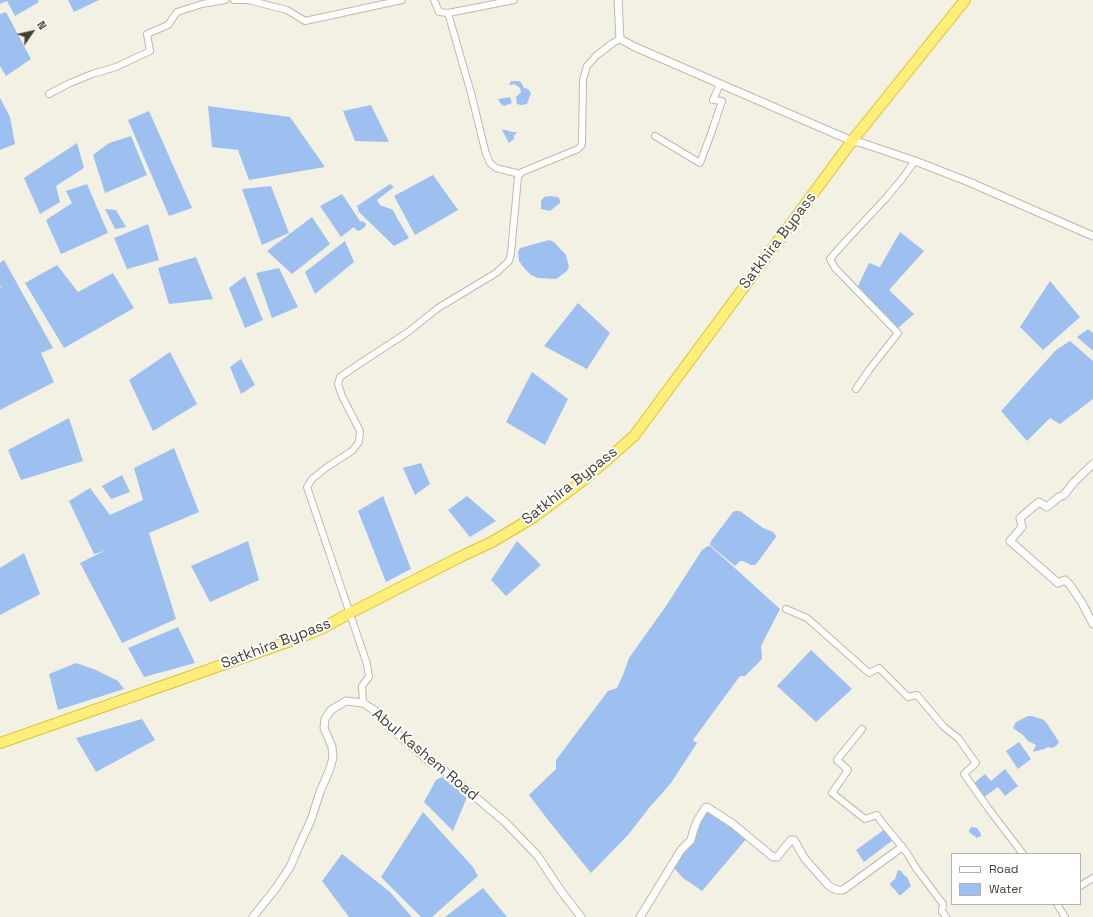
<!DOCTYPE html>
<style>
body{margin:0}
#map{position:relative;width:1093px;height:917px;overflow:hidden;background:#f2f1e4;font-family:"Space Grotesk",sans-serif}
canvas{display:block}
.legend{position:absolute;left:951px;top:853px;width:130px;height:52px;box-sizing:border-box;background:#fff;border:1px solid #b4b3ae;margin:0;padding:5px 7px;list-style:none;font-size:12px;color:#444134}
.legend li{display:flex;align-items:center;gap:8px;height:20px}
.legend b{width:20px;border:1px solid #b4b3ae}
.north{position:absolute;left:12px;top:12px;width:40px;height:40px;-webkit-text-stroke:3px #fff;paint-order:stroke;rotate:56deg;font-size:11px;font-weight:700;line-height:16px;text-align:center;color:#444134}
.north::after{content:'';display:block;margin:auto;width:14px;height:18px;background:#444134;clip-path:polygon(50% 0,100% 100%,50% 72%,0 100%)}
</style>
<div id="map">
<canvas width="1093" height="917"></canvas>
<ul class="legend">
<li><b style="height:5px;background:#fff"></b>Road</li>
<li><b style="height:11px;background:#9ec0f1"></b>Water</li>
</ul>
<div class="north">N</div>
</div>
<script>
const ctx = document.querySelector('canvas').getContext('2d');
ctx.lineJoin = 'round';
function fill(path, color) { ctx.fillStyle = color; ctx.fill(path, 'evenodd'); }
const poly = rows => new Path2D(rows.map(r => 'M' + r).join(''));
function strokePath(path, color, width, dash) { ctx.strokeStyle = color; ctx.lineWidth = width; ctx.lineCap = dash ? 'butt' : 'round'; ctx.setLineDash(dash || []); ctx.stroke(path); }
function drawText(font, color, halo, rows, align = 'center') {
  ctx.font = font + ' "Space Grotesk",sans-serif'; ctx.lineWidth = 4; ctx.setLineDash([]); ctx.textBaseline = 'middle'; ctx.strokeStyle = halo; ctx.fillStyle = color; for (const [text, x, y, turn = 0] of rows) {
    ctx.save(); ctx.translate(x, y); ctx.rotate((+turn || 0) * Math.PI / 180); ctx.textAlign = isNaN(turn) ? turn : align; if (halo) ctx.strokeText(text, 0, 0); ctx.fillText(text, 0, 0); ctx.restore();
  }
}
fill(poly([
 [0,0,38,0,39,2,15,16,7,1,0,4],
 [68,0,99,0,74,12],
 [6,12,31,59,6,76,0,66,0,14],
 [511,81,518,81,521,82,524,88,528,89,531,93,527,104,521,105,517,104,516,97,521,92,520,88,514,84,511,85,509,85],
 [510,97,512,103,504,106,501,104,498,99],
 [0,98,10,117,15,144,0,150],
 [371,105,389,142,355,141,343,111],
 [208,106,290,117,325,167,249,180,238,150,212,147],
 [149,111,192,208,169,216,128,120],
 [506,130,512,132,517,132,514,136,514,139,509,143,502,130],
 [131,136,147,175,105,193,93,155,109,143],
 [77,143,84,168,56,186,60,202,40,214,24,178],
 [433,175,458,210,415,235,394,196],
 [87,184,108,233,61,254,46,220,72,203,66,191],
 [390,184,394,187,377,200,380,205,393,210,397,218,409,238,394,246,359,212,357,206],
 [271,186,289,233,262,245,242,189],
 [342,194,360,221,364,222,366,224,365,227,359,231,356,230,354,227,341,237,320,206],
 [550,196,558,197,560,200,560,203,550,211,541,209,541,201,544,197],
 [105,209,116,210,126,227,115,229],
 [312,217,330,244,292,274,267,251],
 [148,224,159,260,127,269,114,238],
 [900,232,924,251,889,290,914,314,898,328,857,288,869,263,880,267],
 [549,240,554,242,566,255,569,267,567,271,556,279,538,278,531,275,524,268,519,261,518,252,520,248],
 [345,241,354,262,315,294,305,272],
 [196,257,213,299,169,304,158,268],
 [4,260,53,348,41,353,54,382,0,410,0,288,1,287,0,286,0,263],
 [57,265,78,292,113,273,134,308,64,348,25,283],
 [279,268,298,307,272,318,256,273],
 [245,276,263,320,245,328,229,288],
 [1050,281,1080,317,1043,350,1020,327],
 [578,303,610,333,587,369,544,346],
 [1088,329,1093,333,1093,351,1077,337],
 [1070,341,1093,361,1093,399,1060,424,1050,418,1027,441,1001,411,1056,350],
 [170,352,197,404,153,431,129,380],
 [241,359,255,385,241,394,230,367],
 [532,372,568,399,545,445,506,422],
 [69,418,83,461,21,480,8,450],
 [174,448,199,512,149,533,176,619,122,643,80,563,104,551,94,554,69,501,90,488,110,515,143,500,134,468],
 [421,463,430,484,415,495,403,468],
 [122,475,130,492,111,499,102,486],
 [383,496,411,569,386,582,358,511],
 [467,496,496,521,470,537,448,510],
 [735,511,740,511,763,528,773,532,776,536,776,537,757,563,755,565,751,565,743,561,740,561,735,566,710,545,711,541,733,512],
 [248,541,259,580,210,602,191,566],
 [517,541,541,565,506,596,491,580],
 [708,546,710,546,727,561,780,609,761,646,762,659,745,676,740,676,693,740,697,743,671,783,649,808,628,835,591,873,548,820,529,795,556,769,556,760,608,691,617,688,623,675,629,658,666,606,702,550],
 [24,553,40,594,0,615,0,568],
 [178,627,195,663,144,677,128,648],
 [811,650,852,689,816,722,777,686],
 [76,663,96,670,118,681,124,689,58,710,49,674],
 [1028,716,1032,716,1044,720,1048,725,1059,742,1056,746,1052,748,1048,747,1044,749,1033,752,1036,745,1028,741,1023,735,1013,728,1016,722],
 [142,719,155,740,96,772,76,738],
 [1019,742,1031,759,1018,769,1006,751],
 [1005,769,1018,786,1005,796,998,787,984,797,973,784,985,774,991,781],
 [442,777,467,797,453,831,424,802,436,780],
 [707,810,747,838,702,891,683,878,673,867],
 [423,812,473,867,478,876,432,917,421,917,381,877],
 [973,827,977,828,981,834,981,836,977,838,970,833,969,831,970,828],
 [885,829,893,840,864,862,856,850],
 [342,854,390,892,412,917,349,917,322,881],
 [898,870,901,871,904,875,907,877,911,886,901,895,899,895,896,891,891,886,890,883,895,879],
 [483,888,507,917,445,917]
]), '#9ec0f1');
const minor = poly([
 [234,0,248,0,287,10,305,21,402,0],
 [434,0,439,12,448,13,471,93,486,154,490,163,496,168,520,174],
 [448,13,514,0],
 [49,94,68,84,92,74,116,67,150,51,147,34,168,25,177,12,202,4,225,0],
 [655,136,700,163,712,131,722,101,713,100,720,84],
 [856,389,869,370,898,333,835,268,830,259,844,243,886,198,901,180,915,161],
 [786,609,807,618,869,673,879,668,908,697,917,695,944,727,958,738,976,763,964,774,988,808,1023,854],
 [363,703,362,686,369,677,367,664,307,487,312,479,327,467,352,451,359,442,360,431,342,396,338,384,340,377,359,364,408,332,438,308,496,273,509,261,511,253,518,177,522,172,578,149,581,146,582,143,583,80,587,66,597,55,613,43,620,39],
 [862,729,837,760,848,770,832,793,865,819,877,815,880,820,907,853,916,868,943,904,942,911,946,917],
 [1080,886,1093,878],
 [1057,904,1065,917]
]);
const tertiary = poly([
 [618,0,620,39,635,47,852,141,862,143,915,161,969,182,1093,236],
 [1093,464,1074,482,1064,495,1059,497,1047,507,1039,502,1020,518,1022,527,1010,541,1058,583,1065,580,1070,585,1082,603,1093,624],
 [253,917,276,888,290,867,299,846,311,820,320,792,329,771,333,758,332,747,324,728,325,719,331,710,346,701,363,703,377,712,393,730,424,757,441,768,505,822,537,855,561,891,581,917],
 [640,917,681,850,691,840,693,832,697,821,705,808,707,807,733,824,773,857,777,857,791,840,794,840,805,859,829,886,837,890,843,890,902,847]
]);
const trunk = poly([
 [0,743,296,639,321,629,350,613,464,555,492,542,534,517,585,479,634,436,852,141,965,0]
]);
strokePath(minor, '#bebaa6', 8);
strokePath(tertiary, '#bebaa6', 9);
strokePath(trunk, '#e1c030', 12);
strokePath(minor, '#fff', 6);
strokePath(tertiary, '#fff', 7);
strokePath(trunk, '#ffee79', 10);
drawText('15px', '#444134', '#fff', [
 ["Satkhira Bypass",778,241,-53],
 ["Satkhira Bypass",570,486,-38],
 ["Satkhira Bypass",276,644,-21],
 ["Abul Kashem Road",425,755,40]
]);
</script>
